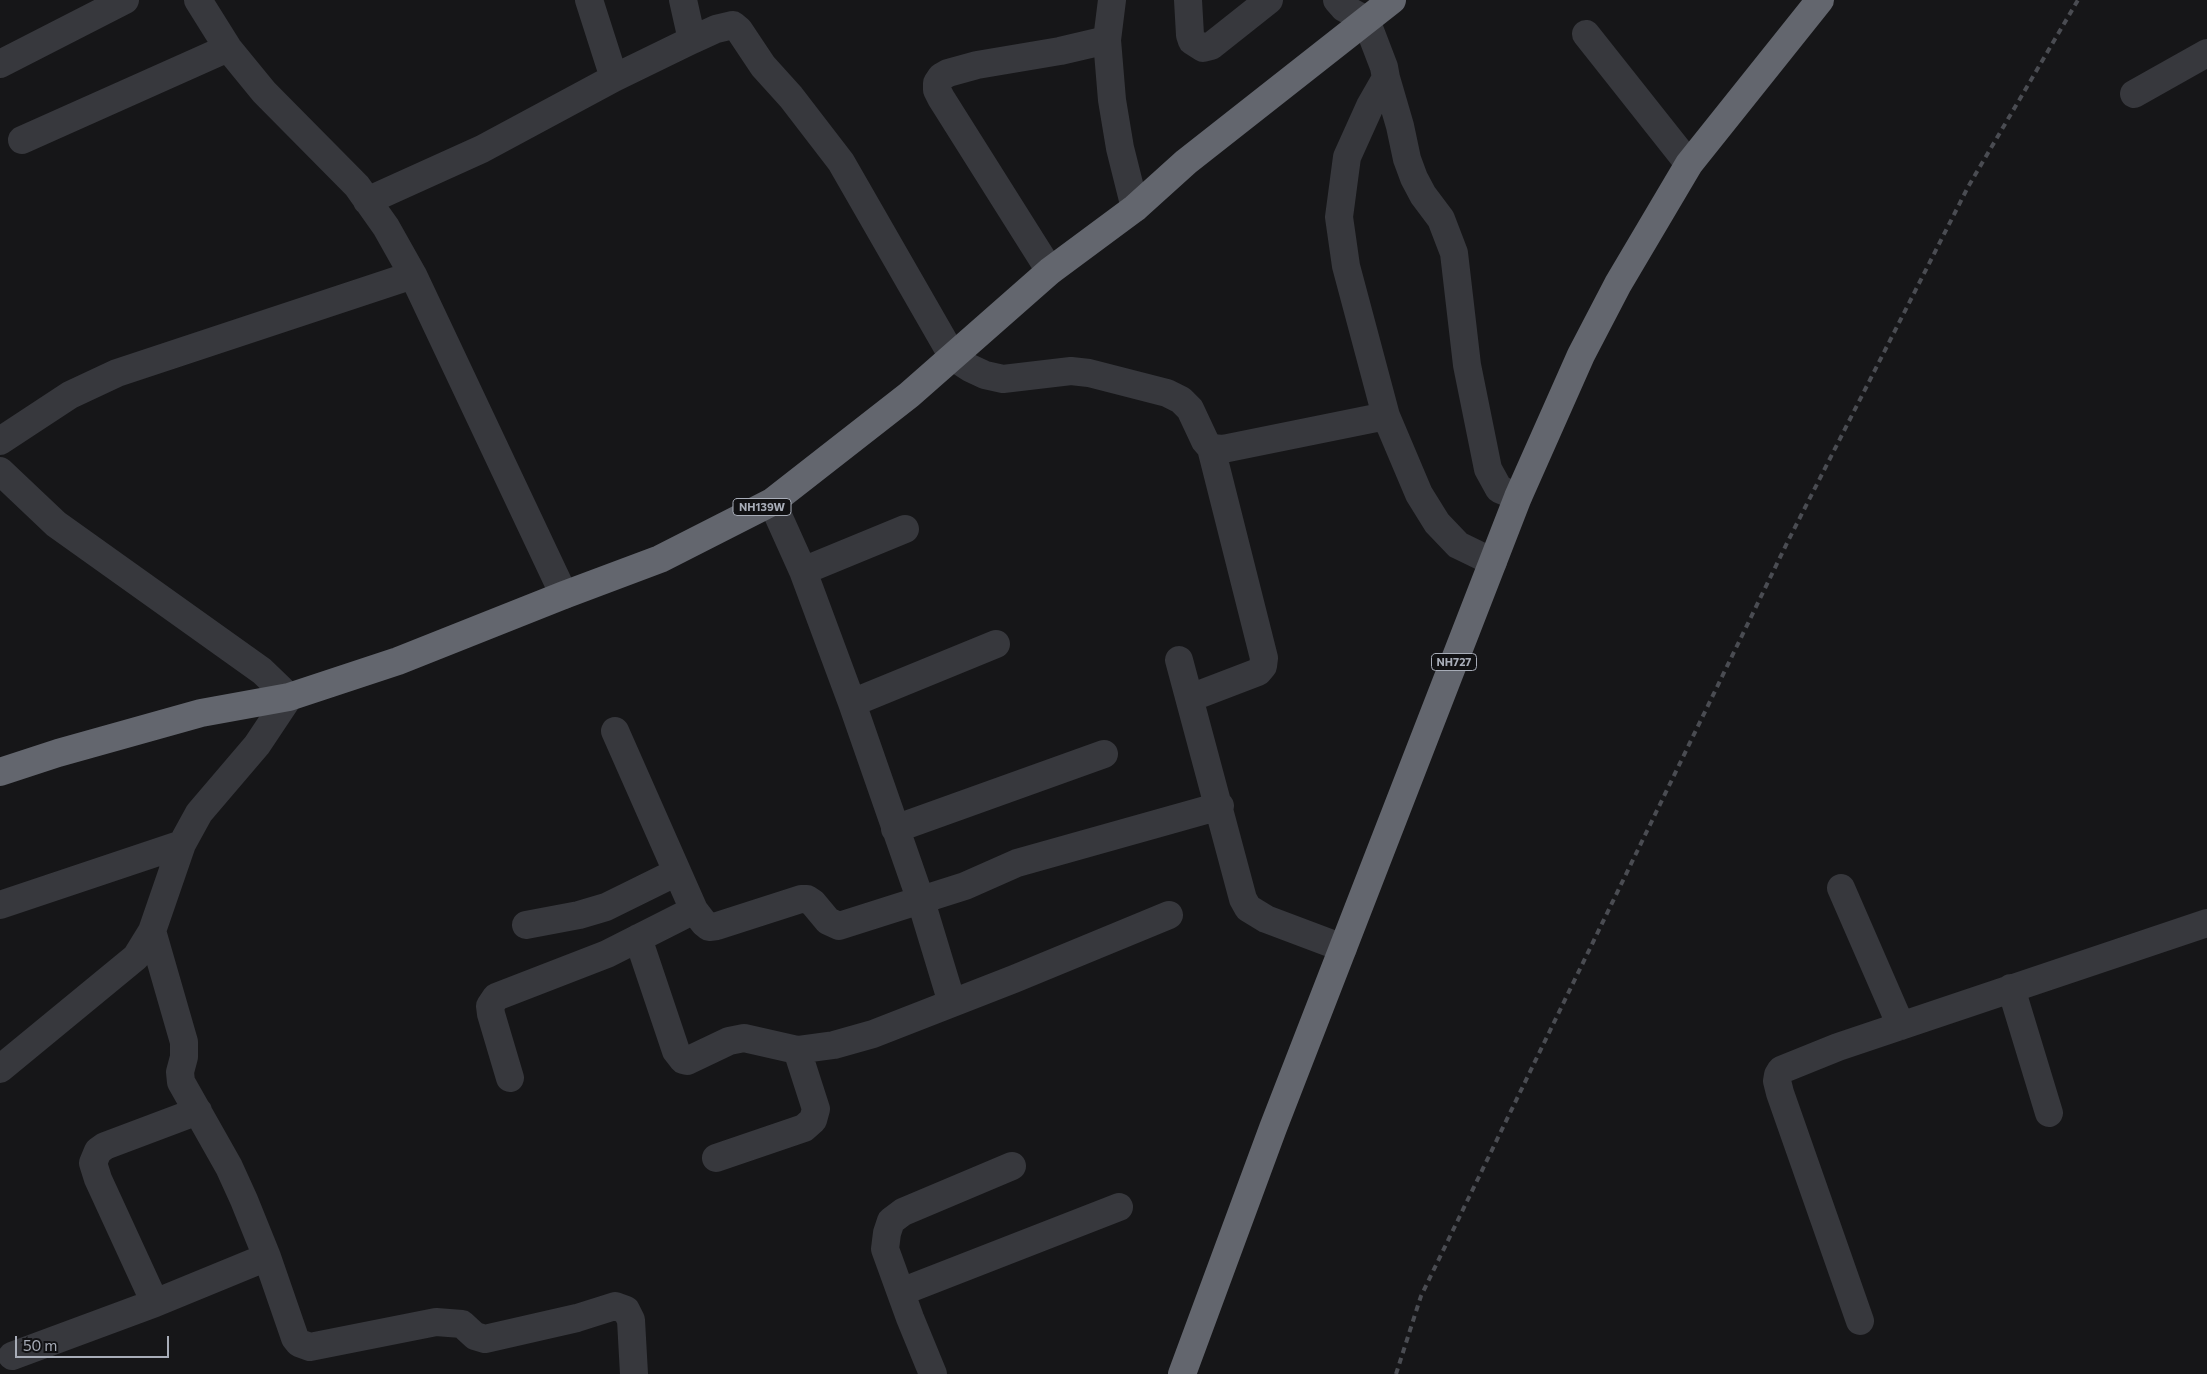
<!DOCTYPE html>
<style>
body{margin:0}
#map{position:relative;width:2207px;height:1374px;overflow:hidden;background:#161618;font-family:Commissioner,sans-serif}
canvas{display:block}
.scale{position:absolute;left:15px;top:1336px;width:154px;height:22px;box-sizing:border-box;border:2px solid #a8adb8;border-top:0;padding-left:6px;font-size:15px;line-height:18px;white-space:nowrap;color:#a8adb8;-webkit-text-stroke:4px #111113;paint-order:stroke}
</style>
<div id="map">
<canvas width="2207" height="1374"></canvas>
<div class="scale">50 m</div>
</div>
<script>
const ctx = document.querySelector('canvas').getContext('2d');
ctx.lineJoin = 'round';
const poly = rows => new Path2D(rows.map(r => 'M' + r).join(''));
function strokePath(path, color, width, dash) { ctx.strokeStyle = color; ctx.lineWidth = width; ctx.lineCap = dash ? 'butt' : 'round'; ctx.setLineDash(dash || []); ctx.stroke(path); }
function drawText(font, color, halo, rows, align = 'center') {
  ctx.font = font + ' Commissioner,sans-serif'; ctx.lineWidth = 4; ctx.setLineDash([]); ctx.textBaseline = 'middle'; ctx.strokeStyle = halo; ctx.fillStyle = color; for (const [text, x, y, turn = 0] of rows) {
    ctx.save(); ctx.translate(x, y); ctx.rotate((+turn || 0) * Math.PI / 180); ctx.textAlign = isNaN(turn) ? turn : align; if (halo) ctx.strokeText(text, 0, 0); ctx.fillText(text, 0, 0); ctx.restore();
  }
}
strokePath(poly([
 [198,0,228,48,264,92,357,186,386,227,413,275,564,595],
 [589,0,614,78],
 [683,0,692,40],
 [1112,0,1107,40,1112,100,1120,148,1135,208],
 [1188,0,1190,35,1192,41,1203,48,1211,46,1269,0],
 [1337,0,1344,8,1366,20,1384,67,1386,78,1370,106,1347,157,1339,217,1346,266,1386,416,1419,494,1437,523,1458,545,1493,562],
 [1586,34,1689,164],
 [0,64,125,0],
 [1386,78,1400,126,1407,159,1414,178,1423,195,1441,219,1454,253,1467,365,1488,469,1499,489,1518,497],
 [2134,94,2207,53],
 [22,140,228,48],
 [367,201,482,149,614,78,692,40,716,29,733,25,739,30,763,66,791,97,841,162,953,357,970,368,985,375,1003,379,1071,371,1089,373,1167,393,1181,400,1190,409,1205,441,1211,448,1223,449,1386,416],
 [1050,271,941,98,937,90,937,83,941,77,948,73,977,65,1060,51,1107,40],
 [0,441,70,395,117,373,413,275],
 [0,471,56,524,262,671,289,697,257,745,199,813,182,844,152,931,136,957,0,1069],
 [772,502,803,571,852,703,921,901,952,1003],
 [803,571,905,529],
 [1179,660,1243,899,1248,908,1266,919,1343,948],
 [1190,698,1258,672,1263,666,1264,658,1211,448],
 [852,703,996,644],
 [615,731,694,910,704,923,709,927,717,926,801,899,807,899,813,903,828,921,839,926,965,886,1017,863,1220,806],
 [895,829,1104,754],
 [1841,888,1901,1026],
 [0,905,182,844],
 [526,925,579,915,606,907,677,872],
 [152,931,184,1042,184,1057,180,1072,181,1082,229,1167,244,1200,267,1257,295,1338,299,1343,310,1347,436,1322,462,1324,475,1336,485,1339,577,1318,615,1306,626,1310,631,1320,634,1374],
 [638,938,676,1051,683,1060,687,1061,729,1041,744,1038,797,1050,834,1045,873,1034,1014,979,1169,915],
 [2011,988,2049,1113],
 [510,1078,491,1014,490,1006,496,997,607,954,694,910],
 [716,1158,804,1128,813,1120,816,1109,797,1050],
 [901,1292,1119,1207],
 [155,1303,98,1179,93,1163,98,1151,105,1146,198,1111],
 [1860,1321,1780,1093,1777,1081,1778,1075,1781,1070,1838,1047,2207,923],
 [12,1356,155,1303,267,1257],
 [933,1374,910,1318,885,1249,887,1233,891,1221,903,1212,1012,1166]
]), '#37383d', 28);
strokePath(poly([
 [0,772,58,753,201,713,289,697,398,661,564,595,660,559,772,502,909,395,1050,271,1135,208,1186,162,1392,0],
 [1182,1374,1273,1128,1518,497,1581,355,1618,284,1689,164,1820,0]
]), '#63666e', 28);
strokePath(poly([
 [1396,1374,1421,1296,1787,543,1968,187,2078,0]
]), '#4a4c52', 4, [6, 5]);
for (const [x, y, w] of [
 [762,507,58],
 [1454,662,45]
]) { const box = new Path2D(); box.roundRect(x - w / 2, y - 8.5, w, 17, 4); ctx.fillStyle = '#111113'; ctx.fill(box); strokePath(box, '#a8adb8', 1); }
drawText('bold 11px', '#a8adb8', null, [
 ["NH139W",762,507],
 ["NH727",1454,662]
]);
</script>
